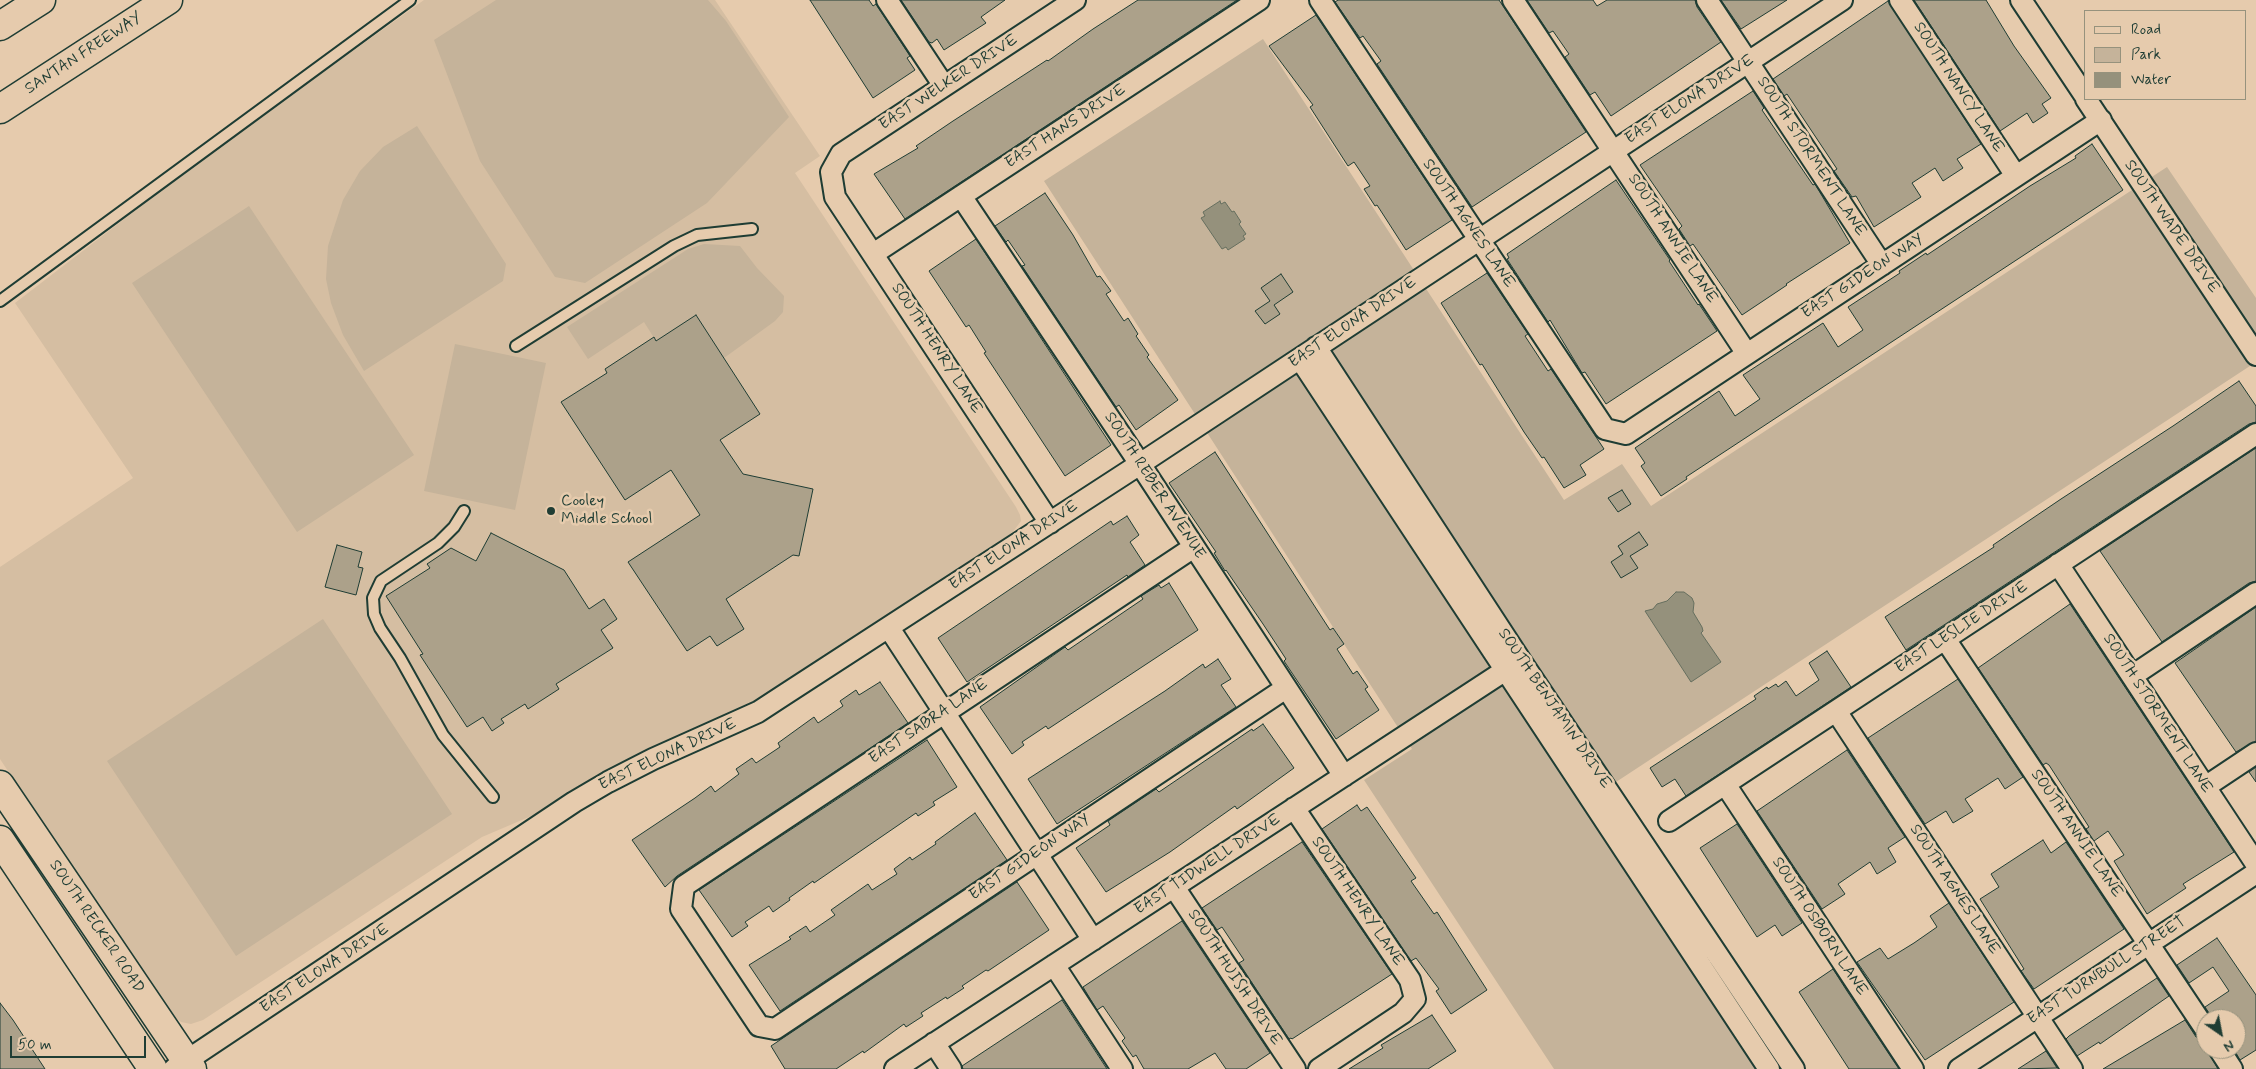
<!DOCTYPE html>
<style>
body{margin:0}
#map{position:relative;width:2256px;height:1069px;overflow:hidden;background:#e6cbad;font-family:Mynerve,sans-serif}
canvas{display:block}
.legend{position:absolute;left:2084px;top:10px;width:162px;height:90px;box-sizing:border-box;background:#e6cbad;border:1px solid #96927d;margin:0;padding:6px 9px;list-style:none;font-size:15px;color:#1f3d34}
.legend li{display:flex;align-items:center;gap:10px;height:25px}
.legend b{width:25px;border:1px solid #96927d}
.north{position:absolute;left:2196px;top:1009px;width:50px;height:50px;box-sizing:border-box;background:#e6cbad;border:1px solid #96927d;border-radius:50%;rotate:147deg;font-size:14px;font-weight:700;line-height:20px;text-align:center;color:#1f3d34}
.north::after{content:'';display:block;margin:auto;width:18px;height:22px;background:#1f3d34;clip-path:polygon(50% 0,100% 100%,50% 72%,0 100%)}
.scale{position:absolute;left:10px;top:1036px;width:136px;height:22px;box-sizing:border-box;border:2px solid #1f3d34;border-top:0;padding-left:6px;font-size:15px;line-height:18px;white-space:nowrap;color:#1f3d34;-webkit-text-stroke:4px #e6cbad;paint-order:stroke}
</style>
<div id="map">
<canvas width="2256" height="1069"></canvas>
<ul class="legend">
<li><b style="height:6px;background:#e6cbad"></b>Road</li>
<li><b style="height:14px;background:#c5b39a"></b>Park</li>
<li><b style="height:14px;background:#95917c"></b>Water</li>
</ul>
<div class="north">N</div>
<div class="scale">50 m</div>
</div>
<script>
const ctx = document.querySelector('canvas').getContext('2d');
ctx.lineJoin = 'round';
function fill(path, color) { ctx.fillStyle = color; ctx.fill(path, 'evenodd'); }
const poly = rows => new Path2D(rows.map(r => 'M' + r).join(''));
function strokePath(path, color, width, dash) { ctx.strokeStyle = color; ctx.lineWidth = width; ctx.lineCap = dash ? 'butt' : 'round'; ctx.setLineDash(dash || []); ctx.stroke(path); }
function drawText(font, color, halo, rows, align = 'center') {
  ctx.font = font + ' Mynerve,sans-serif'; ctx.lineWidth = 5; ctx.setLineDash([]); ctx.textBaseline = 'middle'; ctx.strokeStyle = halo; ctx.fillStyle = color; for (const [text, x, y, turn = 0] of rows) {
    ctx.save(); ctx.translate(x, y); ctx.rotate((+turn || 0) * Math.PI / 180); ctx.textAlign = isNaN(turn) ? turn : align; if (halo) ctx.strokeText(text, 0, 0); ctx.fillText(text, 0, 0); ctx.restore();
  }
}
fill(poly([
 [424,0,715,0,820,156,795,173,1016,507,1020,515,1021,521,1012,533,765,696,713,723,612,766,596,775,543,811,482,837,203,1020,191,1024,181,1022,165,1009,0,759,0,567,133,478,15,303,205,157]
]), '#d5bea2');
fill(poly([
 [496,0,708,0,726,21,789,117,707,203,585,283,555,277,480,161,434,40],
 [1263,39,1564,500,1622,464,1651,506,2167,167,2256,298,2256,362,1616,782,1806,1069,1554,1069,1364,780,1412,749,1044,181],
 [417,126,506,264,503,281,364,371,343,335,331,303,326,279,328,246,343,200,360,171,383,147],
 [249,206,414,455,297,532,132,283],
 [704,244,740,246,757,268,784,296,783,312,775,321,724,358,696,315,656,341,644,322,588,359,567,327,688,249],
 [455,344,546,363,515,510,424,491],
 [323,619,452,814,236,956,107,761]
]), '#c5b39a');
const water = poly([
 [1220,201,1221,204,1225,202,1232,212,1234,211,1241,222,1239,224,1246,234,1243,236,1245,239,1228,250,1226,247,1222,249,1201,218,1205,216,1203,212,1220,201],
 [1676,592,1684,592,1692,598,1694,603,1693,612,1702,627,1703,631,1701,633,1721,662,1691,682,1645,611,1653,609,1657,604,1667,601,1676,592]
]);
fill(water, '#95917c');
strokePath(water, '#666f5f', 1);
const building = poly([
 [810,0,869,0,873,6,876,4,910,56,907,58,915,70,873,98,810,0],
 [901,0,1005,0,981,17,986,23,944,50,937,39,932,43,929,42,901,0],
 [1138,0,1237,0,905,219,874,174,918,148,916,146,953,121,1047,60,1048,61,1093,29,1138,0],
 [1338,0,1499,0,1586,132,1472,207,1377,64,1381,61,1363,36,1360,38,1335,2,1338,0],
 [1527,0,1593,0,1597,6,1607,0,1695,0,1697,7,1721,42,1611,116,1595,92,1590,95,1565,57,1569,54,1553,31,1549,33,1527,0],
 [1721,0,1787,0,1741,29,1721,0],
 [1914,0,1986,0,2014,46,2051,98,2042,104,2048,113,2033,123,2027,113,2000,131,1914,0],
 [1888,1,1981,144,1957,159,1963,168,1943,181,1935,168,1912,183,1921,197,1874,227,1856,196,1852,197,1834,171,1837,169,1787,94,1784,96,1773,79,1888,1],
 [1316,15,1452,220,1406,250,1377,205,1375,206,1364,189,1370,186,1354,162,1348,166,1310,107,1313,105,1269,46,1316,15],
 [1753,91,1764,108,1762,110,1813,185,1815,184,1850,243,1786,284,1787,285,1742,315,1693,244,1690,246,1679,229,1682,226,1640,165,1753,91],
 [2092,144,2123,190,1686,477,1687,479,1661,496,1641,466,1645,463,1635,448,1719,391,1735,416,1760,399,1743,375,1823,323,1838,347,1863,330,1848,307,1900,273,1899,271,1926,253,1927,255,2030,186,2076,158,2075,156,2092,144],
 [1616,180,1670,260,1669,261,1698,305,1699,304,1717,331,1606,404,1585,372,1582,373,1550,320,1548,322,1507,259,1509,258,1507,254,1616,180],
 [1045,193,1073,235,1097,277,1100,276,1111,291,1106,294,1124,321,1128,318,1138,334,1136,336,1149,355,1147,357,1178,400,1136,430,1119,405,1116,407,1022,266,1025,265,1008,240,1006,242,995,226,1045,193],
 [976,239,1111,445,1065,476,984,353,986,352,969,325,966,327,929,271,976,239],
 [1487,273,1528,334,1525,336,1548,371,1551,369,1604,449,1580,465,1586,475,1564,488,1544,457,1542,458,1524,432,1482,364,1480,365,1441,303,1487,273],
 [1281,274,1293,292,1274,305,1280,314,1265,324,1255,311,1270,301,1261,288,1281,274],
 [696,315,760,414,720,440,743,474,813,489,799,556,793,555,726,599,744,629,717,646,710,636,687,651,628,562,700,515,671,470,625,500,561,402,607,373,605,369,654,337,656,341,696,315],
 [2239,381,2256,406,2256,422,2249,424,1906,650,1885,617,1994,547,1993,545,2061,499,2173,426,2239,381],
 [2256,448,2256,581,2249,583,2162,642,2100,551,2256,448],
 [1215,452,1330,630,1333,628,1344,644,1337,649,1353,674,1357,671,1368,687,1365,689,1379,710,1336,739,1284,661,1286,659,1263,624,1226,570,1225,571,1214,553,1216,552,1169,483,1215,452],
 [1622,490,1631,504,1618,512,1608,498,1622,490],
 [1127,516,1139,535,1130,542,1145,565,1128,577,1127,575,967,682,938,638,1111,521,1113,525,1127,516],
 [1639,532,1648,545,1630,556,1638,568,1621,578,1611,562,1623,554,1618,546,1639,532],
 [491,533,564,570,589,609,604,599,617,619,601,630,613,648,556,684,559,689,528,709,525,704,501,719,504,723,492,731,483,717,467,727,420,655,423,654,386,596,430,568,427,564,451,548,476,561,491,533],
 [337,545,362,552,358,567,363,568,356,595,325,587,337,545],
 [1169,583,1198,630,1048,729,1046,726,1022,742,1024,745,1012,754,980,707,1065,647,1068,650,1143,599,1141,596,1159,585,1161,588,1169,583],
 [2070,604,2234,852,2183,884,2186,888,2147,914,2114,861,2124,855,2108,831,2094,841,2086,829,2089,827,2049,765,2046,763,2043,765,1978,668,2070,604],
 [2256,607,2256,741,2236,752,2175,663,2256,607],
 [1827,651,1851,687,1686,796,1675,779,1662,787,1650,768,1756,699,1754,696,1767,687,1768,689,1776,684,1778,687,1786,681,1796,696,1819,680,1809,663,1827,651],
 [1218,659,1231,679,1221,685,1236,707,1057,824,1028,779,1165,691,1203,664,1205,668,1218,659],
 [1958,679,2023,777,2005,789,1998,778,1965,799,1973,811,1953,823,1946,811,1925,824,1868,738,1958,679],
 [880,682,908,723,677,876,665,887,632,840,695,798,711,786,715,792,739,774,736,769,752,758,756,763,780,747,778,743,814,717,818,723,843,706,840,701,856,690,859,695,880,682],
 [1263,724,1294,768,1237,809,1235,806,1170,852,1106,892,1076,848,1110,825,1108,821,1156,789,1159,792,1252,729,1253,731,1263,724],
 [927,740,957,787,933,802,935,805,918,816,916,813,814,883,813,881,789,898,790,900,773,912,769,906,745,922,748,926,732,937,699,890,927,740],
 [1847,750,1905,837,1888,848,1896,862,1877,874,1870,862,1838,884,1845,894,1822,909,1757,811,1847,750],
 [2256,767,2256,782,2249,772,2256,767],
 [1357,805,1361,811,1367,807,1416,878,1411,881,1434,914,1437,912,1487,990,1451,1014,1436,991,1439,989,1416,958,1411,961,1322,829,1357,805],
 [975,813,1007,860,780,1011,749,965,791,939,789,937,806,926,810,932,835,915,831,910,868,884,872,890,897,874,894,869,910,857,912,860,936,844,935,842,975,813],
 [1737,824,1802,923,1782,936,1775,925,1757,937,1700,848,1737,824],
 [2043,840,2051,853,2066,842,2124,929,2034,989,2021,971,2024,969,1980,899,1999,887,1991,874,2043,840],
 [1302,842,1392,974,1292,1039,1291,1038,1289,1039,1239,963,1244,960,1222,927,1217,930,1202,908,1302,842],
 [1017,882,1049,930,988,971,986,970,962,986,964,988,947,999,946,997,921,1013,923,1016,906,1027,904,1024,864,1053,863,1051,836,1069,785,1069,771,1046,1017,882],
 [1949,903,2014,1002,1925,1060,1857,962,1880,948,1888,959,1914,943,1937,927,1930,916,1949,903],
 [1182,921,1270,1053,1246,1069,1226,1069,1215,1053,1188,1069,1144,1069,1136,1055,1133,1057,1122,1041,1125,1038,1103,1006,1097,1010,1083,987,1182,921],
 [2217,938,2256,995,2256,1050,2240,1060,2236,1053,2236,1019,2213,1019,2205,1007,2229,991,2213,967,2189,983,2177,965,2217,938],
 [1833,969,1847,991,1899,1069,1849,1069,1799,992,1833,969],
 [2157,978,2169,996,2100,1044,2099,1042,2077,1056,2066,1039,2069,1036,2157,978],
 [1062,1000,1107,1069,963,1069,962,1066,1062,1000],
 [0,1003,13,1020,45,1069,0,1069,0,1003],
 [1432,1015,1456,1051,1428,1069,1349,1069,1383,1048,1381,1045,1432,1015],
 [2185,1020,2196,1037,2202,1041,2218,1069,2103,1069,2185,1020],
 [2046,1051,2057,1068,2018,1069,2046,1051]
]);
fill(building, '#aca18a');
strokePath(building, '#1f3d34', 1);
const lane = poly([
 [0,301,410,0],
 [516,346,674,246,697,235,752,229],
 [464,511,454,527,438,543,381,581,373,598,374,614,380,628,400,658,443,735,493,797]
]);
const street = poly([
 [887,0,944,86],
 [1320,0,1605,429,1626,434,2101,120],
 [1513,0,1747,354],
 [1707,0,1882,265],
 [1900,0,2016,176],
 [2021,0,2085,96],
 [2086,99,2256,355],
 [961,196,1140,464,1344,776],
 [873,254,1259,0],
 [1316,347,1521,661,1794,1069],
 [1300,359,1769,1069],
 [1050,523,835,197,831,172,841,154,1075,0],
 [1194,547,684,886,681,909,759,1026,775,1029,1286,688],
 [2058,564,2256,864],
 [889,628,1093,940],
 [1945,639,2206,1030],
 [2132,676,2256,593],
 [1836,711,2072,1069],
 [1725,784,1913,1069],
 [2205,787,2256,753],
 [1294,808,1410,980,1415,999,1403,1013,1319,1069],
 [1669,821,2256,434],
 [1174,887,1295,1069],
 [1054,965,1122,1069],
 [934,1043,951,1069],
 [2219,1049,2232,1069],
 [174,1069,574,802,608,782,653,759,758,712,784,695,1140,464,1842,0],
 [895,1069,1515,664],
 [1959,1069,2256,873]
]);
const secondary = poly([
 [0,785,192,1069],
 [0,840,153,1069]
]);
const highway = poly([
 [0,26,41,0],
 [0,109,168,0]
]);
strokePath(lane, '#1f3d34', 14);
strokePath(street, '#1f3d34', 24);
strokePath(secondary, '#1f3d34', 31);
strokePath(highway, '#1f3d34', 31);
strokePath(lane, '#e6cbad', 10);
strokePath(street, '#e6cbad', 20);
strokePath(secondary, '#e6cbad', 28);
strokePath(highway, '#e6cbad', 28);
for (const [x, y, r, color] of [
 [551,511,5,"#1f3d34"]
]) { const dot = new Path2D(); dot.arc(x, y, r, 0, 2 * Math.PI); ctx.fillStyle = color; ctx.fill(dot); strokePath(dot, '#e6cbad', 2); }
drawText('16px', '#1f3d34', '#e6cbad', [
 ["SANTAN FREEWAY",84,54,-33],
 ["EAST WELKER DRIVE",949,83,-33],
 ["SOUTH NANCY LANE",1958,88,57],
 ["EAST ELONA DRIVE",1690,100,-33],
 ["EAST HANS DRIVE",1066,127,-33],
 ["SOUTH STORMENT LANE",1811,157,57],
 ["SOUTH AGNES LANE",1468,224,56],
 ["SOUTH WADE DRIVE",2171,227,56],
 ["SOUTH ANNIE LANE",1672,239,57],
 ["EAST GIDEON WAY",1863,277,-33],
 ["EAST ELONA DRIVE",1353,323,-34],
 ["SOUTH HENRY LANE",936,349,57],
 ["SOUTH REBER AVENUE",1154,486,57],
 ["EAST ELONA DRIVE",1014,546,-33],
 ["EAST LESLIE DRIVE",1962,628,-33],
 ["SOUTH BENJAMIN DRIVE",1554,709,56],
 ["SOUTH STORMENT LANE",2157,714,57],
 ["EAST SABRA LANE",929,722,-34],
 ["EAST ELONA DRIVE",668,755,-25],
 ["SOUTH ANNIE LANE",2076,834,56],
 ["EAST GIDEON WAY",1030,858,-34],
 ["EAST TIDWELL DRIVE",1208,865,-33],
 ["SOUTH AGNES LANE",1954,890,57],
 ["SOUTH HENRY LANE",1357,902,56],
 ["SOUTH RECKER ROAD",96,927,56],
 ["SOUTH OSBORN LANE",1819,927,57],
 ["EAST ELONA DRIVE",325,969,-33],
 ["EAST TURNBULL STREET",2107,971,-33],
 ["SOUTH HUISH DRIVE",1234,978,57]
]);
drawText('16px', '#1f3d34', '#e6cbad', [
 ["Cooley",561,502],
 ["Middle School",561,520]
], 'left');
</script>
